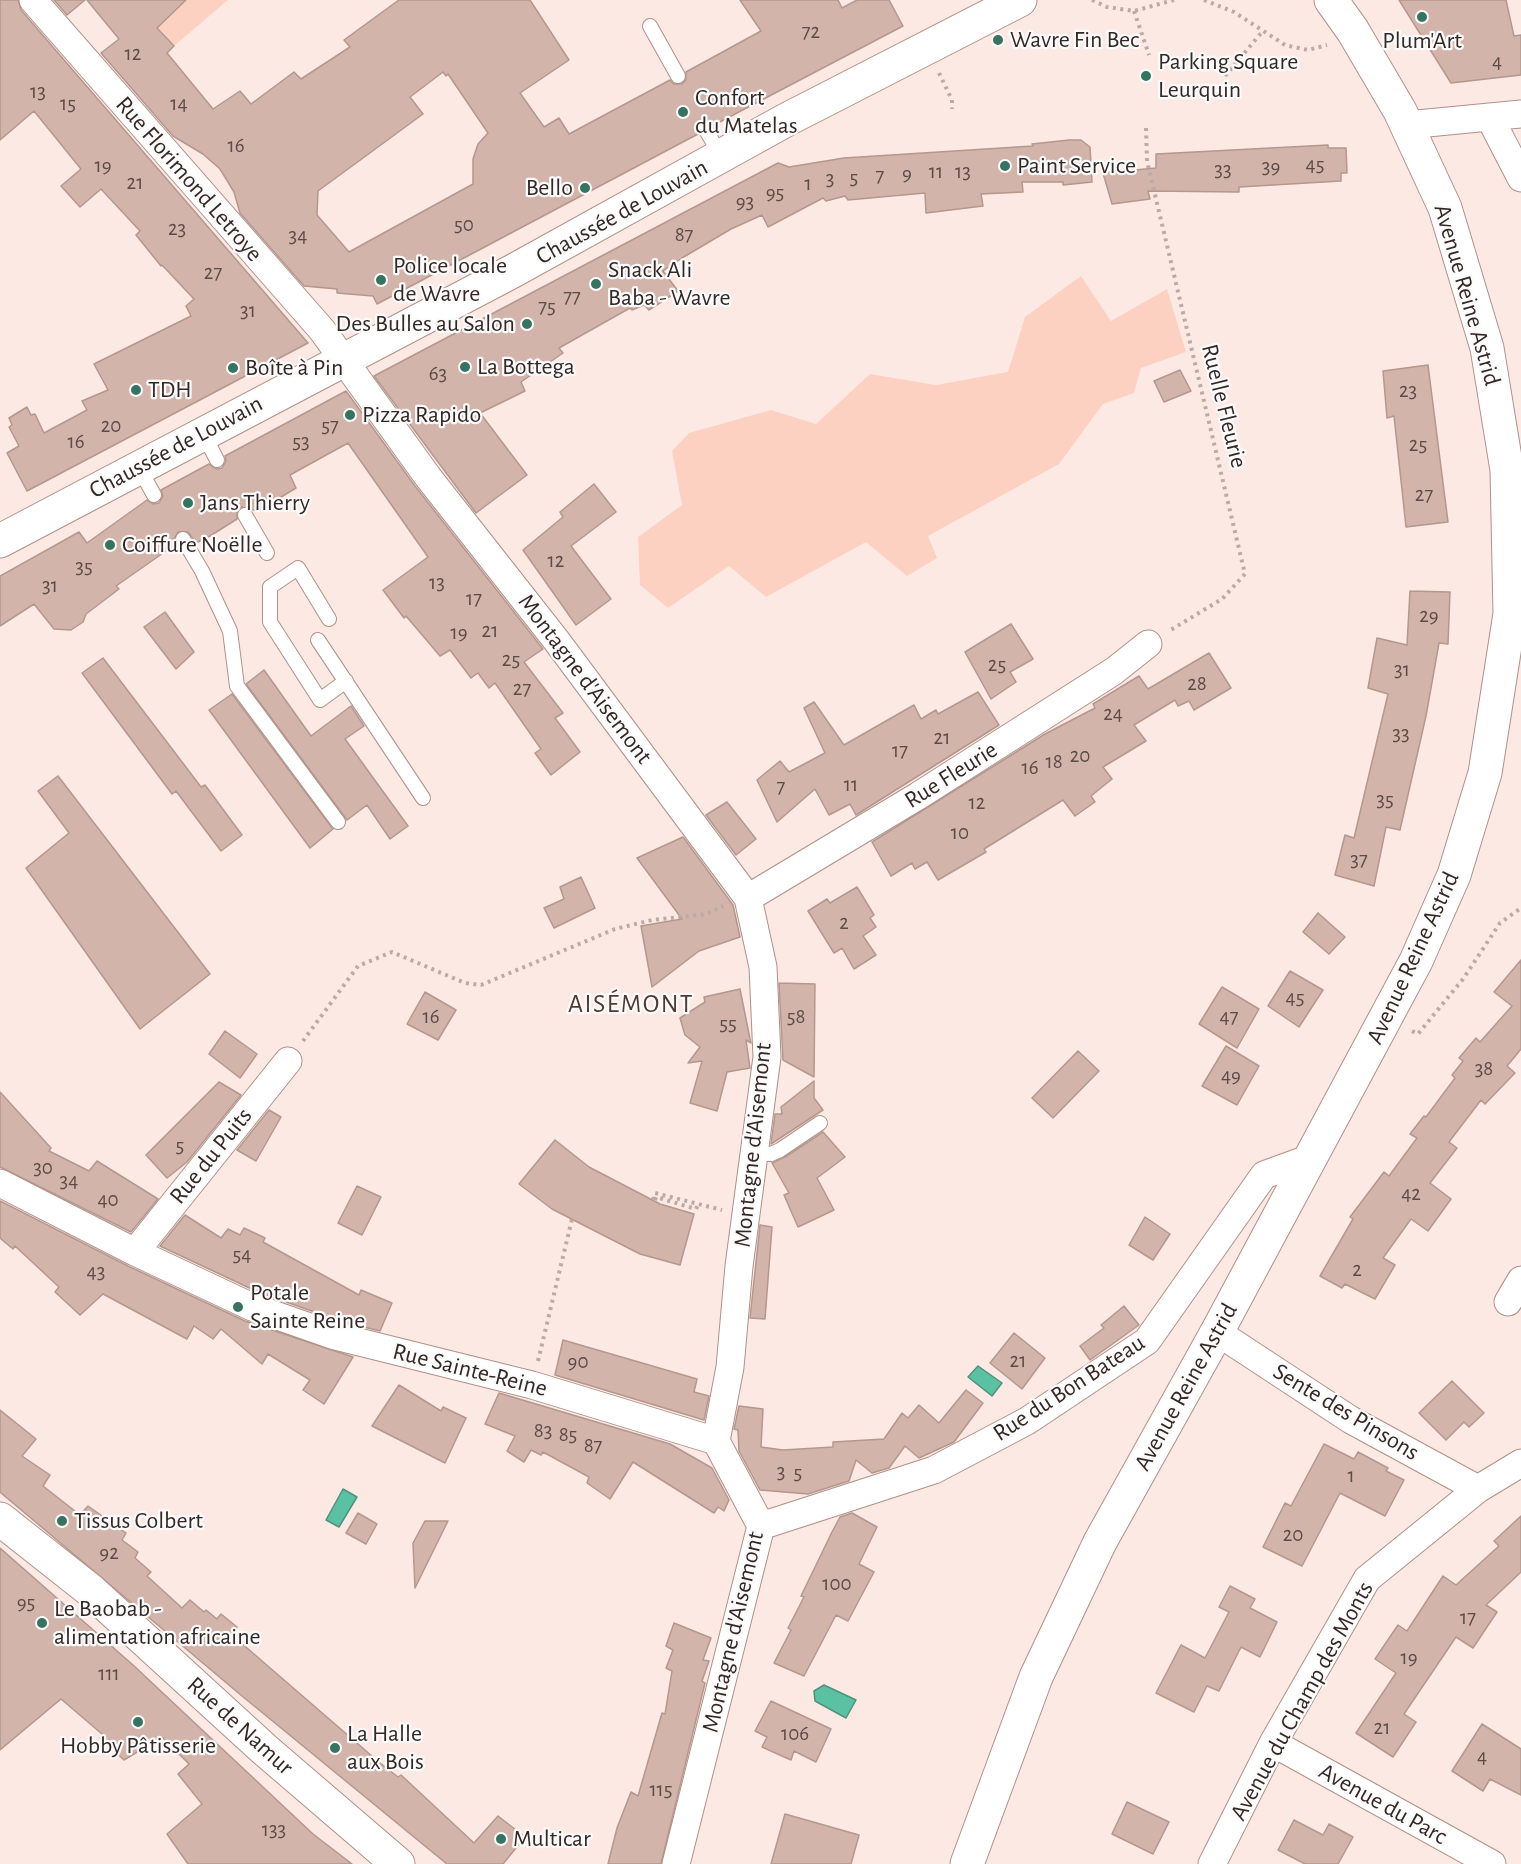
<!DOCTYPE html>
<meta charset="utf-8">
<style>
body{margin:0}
canvas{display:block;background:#fce9e3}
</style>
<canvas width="1521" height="1864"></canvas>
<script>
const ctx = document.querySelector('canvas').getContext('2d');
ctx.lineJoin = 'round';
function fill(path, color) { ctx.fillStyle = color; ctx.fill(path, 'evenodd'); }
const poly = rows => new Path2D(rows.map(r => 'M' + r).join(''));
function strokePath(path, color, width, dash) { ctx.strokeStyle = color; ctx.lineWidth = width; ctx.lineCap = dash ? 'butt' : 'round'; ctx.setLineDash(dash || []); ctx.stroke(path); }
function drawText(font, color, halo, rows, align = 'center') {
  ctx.font = font + ' "Alegreya Sans",sans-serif'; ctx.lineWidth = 4.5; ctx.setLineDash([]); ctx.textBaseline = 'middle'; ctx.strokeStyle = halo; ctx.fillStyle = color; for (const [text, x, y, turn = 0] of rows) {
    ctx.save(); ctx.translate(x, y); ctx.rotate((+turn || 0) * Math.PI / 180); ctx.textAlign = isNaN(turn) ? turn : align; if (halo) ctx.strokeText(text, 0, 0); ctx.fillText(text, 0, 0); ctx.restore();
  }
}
fill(poly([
 [170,0,228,0,174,46,157,28],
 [1081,276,1111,321,1167,289,1186,352,1141,368,1134,393,1103,404,1059,464,928,536,937,558,907,576,866,542,766,597,729,566,668,608,640,585,638,537,682,505,672,451,689,433,771,410,816,424,870,374,936,385,1008,372,1025,317]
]), '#fdd1c2');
const water = poly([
 [978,1366,1002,1383,992,1396,968,1377,978,1366],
 [343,1489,357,1497,339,1527,326,1520,343,1489],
 [824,1685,856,1700,846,1718,815,1701,814,1691,824,1685]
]);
fill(water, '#5ac1a2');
strokePath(water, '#4f937c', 1.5);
const building = poly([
 [0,0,18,0,21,10,308,343,27,491,7,453,19,446,9,427,12,425,9,418,27,407,31,415,35,414,44,433,87,410,82,401,108,390,94,364,191,316,186,306,194,299,162,265,161,266,136,235,140,231,101,189,80,207,61,186,81,169,34,111,0,140,0,0],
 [54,0,85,0,67,15,54,0],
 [87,0,186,0,157,28,174,46,167,53,213,109,240,91,251,104,294,72,301,79,350,47,344,40,399,0,530,0,569,60,520,93,544,127,559,118,569,134,670,80,674,84,682,84,686,80,686,72,761,31,740,0,838,0,842,8,857,0,889,0,903,26,714,125,710,122,702,122,698,126,698,134,377,304,373,296,337,293,337,289,304,286,240,213,234,192,220,169,203,154,173,136,101,53,119,39,87,0],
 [443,72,446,76,448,74,488,133,478,144,473,159,473,184,349,252,317,215,318,191,423,114,410,97,443,72],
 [1399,0,1506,0,1514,36,1521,35,1521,75,1451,83,1399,0],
 [1069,140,1081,140,1090,147,1092,182,1063,185,1063,182,1022,182,1023,192,981,194,983,206,926,213,925,193,848,200,845,196,826,201,823,198,768,227,762,215,731,229,682,258,663,271,678,291,649,310,644,305,632,310,630,308,559,348,563,353,521,382,525,391,480,413,527,475,476,513,374,376,778,163,789,167,844,158,1033,146,1032,144,1069,140],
 [1328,145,1328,148,1346,148,1347,173,1341,173,1341,181,1239,187,1239,192,1148,191,1150,199,1112,204,1103,173,1156,168,1156,154,1328,145],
 [1428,365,1448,522,1406,527,1394,416,1387,418,1383,371,1428,365],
 [1180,370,1191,391,1164,402,1154,381,1180,370],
 [346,391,415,486,543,649,524,662,563,713,555,718,580,752,551,775,535,753,541,749,495,683,489,688,478,673,471,678,450,650,440,656,406,616,404,618,383,590,428,557,348,443,290,475,296,488,258,511,241,507,237,511,237,519,210,536,196,543,188,532,178,532,174,539,176,544,116,586,119,589,86,614,83,622,71,630,54,629,34,604,0,626,0,576,79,532,87,543,147,500,153,504,159,503,163,496,161,490,209,464,216,469,222,468,226,461,225,456,346,391],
 [594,484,616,512,571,546,611,599,576,625,523,550,563,517,560,512,594,484],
 [1410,591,1450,592,1448,644,1439,643,1426,716,1400,830,1386,827,1374,886,1335,875,1345,835,1354,838,1388,694,1368,688,1377,638,1407,645,1410,591],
 [165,612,194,652,176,669,144,627,165,612],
 [1011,624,1033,659,1010,672,1016,682,991,699,965,652,1011,624],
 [1209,653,1231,688,1194,710,1189,701,1178,706,1175,700,1134,725,1146,741,1103,767,1112,779,1091,796,1095,802,1075,816,1063,800,984,849,986,852,938,880,927,862,915,869,912,863,891,876,872,842,1045,734,1095,708,1093,704,1139,676,1148,689,1209,653],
 [103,658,201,787,205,785,242,835,221,851,176,791,172,794,82,673,103,658],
 [264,670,311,736,351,706,364,726,345,739,408,826,390,839,367,805,347,820,246,684,264,670],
 [978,692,999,725,856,815,850,804,829,815,815,789,777,822,757,780,780,761,789,772,825,753,804,708,814,702,844,745,914,705,921,719,936,710,938,714,978,692],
 [232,694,333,829,310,848,209,710,232,694],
 [58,776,210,974,140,1029,26,868,69,833,38,791,58,776],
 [727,802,756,839,736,855,706,815,727,802],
 [683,837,733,905,740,937,699,951,652,987,641,926,682,919,637,858,683,837],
 [581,877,595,908,554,928,544,908,564,899,560,887,581,877],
 [857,887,874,915,870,918,876,927,863,936,876,955,854,969,842,948,834,953,808,911,827,899,830,903,857,887],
 [1318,913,1345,937,1329,954,1303,932,1318,913],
 [1521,960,1521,1049,1507,1066,1515,1073,1485,1104,1481,1100,1449,1142,1457,1148,1430,1183,1451,1199,1428,1231,1411,1219,1383,1258,1395,1265,1375,1299,1345,1284,1342,1288,1320,1276,1353,1219,1350,1217,1384,1172,1389,1176,1417,1138,1410,1134,1424,1116,1426,1117,1455,1078,1452,1075,1463,1061,1459,1058,1476,1038,1480,1042,1512,1006,1494,992,1521,960],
 [1290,971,1323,990,1299,1027,1268,1006,1290,971],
 [779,983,815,984,814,1077,783,1060,779,983],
 [1222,987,1259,1009,1237,1048,1199,1024,1222,987],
 [740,989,750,1039,751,1043,746,1040,750,1068,727,1072,717,1111,690,1103,702,1061,688,1063,700,1047,685,1035,680,1018,705,1002,704,997,740,989],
 [425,992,456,1010,438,1040,407,1024,425,992],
 [225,1031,257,1054,240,1078,209,1054,225,1031],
 [1226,1046,1259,1066,1237,1105,1202,1086,1226,1046],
 [1078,1051,1099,1071,1053,1118,1032,1098,1078,1051],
 [814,1081,814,1098,823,1110,771,1144,775,1114,782,1114,781,1107,814,1081],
 [219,1082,241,1095,187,1162,167,1178,146,1155,219,1082],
 [0,1092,51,1148,49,1151,89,1171,97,1161,158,1199,131,1232,0,1167,0,1092],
 [269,1110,281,1117,256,1161,237,1150,269,1110],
 [823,1132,845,1157,817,1178,834,1210,798,1227,784,1195,789,1193,772,1163,785,1157,823,1132],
 [555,1140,589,1167,660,1204,694,1214,680,1265,640,1254,552,1209,519,1184,555,1140],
 [357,1186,381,1197,362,1235,338,1223,357,1186],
 [0,1201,128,1266,245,1321,353,1357,324,1404,303,1390,310,1380,268,1354,262,1364,221,1329,213,1339,194,1326,187,1339,103,1294,80,1315,55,1292,59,1287,15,1246,13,1249,0,1238,0,1201],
 [185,1215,221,1238,228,1229,240,1235,244,1228,265,1238,263,1242,359,1295,361,1290,392,1303,380,1331,340,1321,258,1292,160,1246,185,1215],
 [1145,1217,1170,1234,1153,1260,1129,1245,1145,1217],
 [760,1225,772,1227,765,1319,750,1318,760,1225],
 [1124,1306,1139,1325,1090,1360,1080,1346,1104,1328,1101,1325,1124,1306],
 [1014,1333,1045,1358,1022,1389,990,1363,1014,1333],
 [563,1340,697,1379,694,1392,709,1396,704,1420,555,1375,563,1340],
 [1452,1381,1484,1413,1469,1427,1464,1422,1446,1440,1419,1413,1452,1381],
 [399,1385,441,1411,443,1407,466,1418,445,1463,372,1426,399,1385],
 [966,1390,983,1403,954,1442,919,1458,905,1446,889,1468,872,1473,856,1460,849,1481,808,1494,760,1490,739,1451,738,1430,734,1429,739,1406,763,1409,761,1447,783,1450,833,1447,833,1442,884,1439,902,1413,908,1418,919,1405,939,1423,966,1390],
 [499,1393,670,1444,712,1468,729,1500,724,1511,718,1507,714,1513,633,1462,610,1499,587,1483,589,1477,543,1452,541,1455,531,1450,524,1462,507,1451,515,1436,485,1424,499,1393],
 [0,1410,36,1439,22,1456,50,1475,43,1486,80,1515,88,1506,126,1533,122,1540,138,1552,135,1558,151,1572,147,1576,182,1608,190,1600,204,1612,206,1610,217,1619,221,1614,237,1627,232,1635,380,1763,398,1777,401,1775,474,1843,498,1816,525,1837,503,1864,447,1864,242,1696,0,1492,0,1410],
 [1324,1444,1354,1459,1358,1452,1388,1468,1386,1471,1404,1480,1385,1516,1340,1493,1302,1566,1263,1547,1285,1503,1291,1506,1324,1444],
 [358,1513,377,1524,366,1544,346,1533,358,1513],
 [852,1513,877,1527,859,1564,874,1572,848,1621,836,1615,804,1676,774,1663,791,1630,788,1628,804,1597,801,1596,832,1532,840,1517,852,1513],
 [1521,1516,1521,1572,1486,1605,1497,1612,1473,1648,1456,1637,1404,1714,1416,1722,1393,1757,1356,1733,1396,1673,1375,1659,1398,1625,1407,1631,1443,1576,1456,1585,1499,1546,1494,1541,1521,1516],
 [425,1521,448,1521,415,1588,413,1543,425,1521],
 [0,1548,133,1665,313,1834,352,1864,188,1864,167,1834,202,1804,178,1774,189,1764,162,1737,124,1760,100,1738,102,1734,61,1699,0,1750,0,1548],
 [1230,1586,1255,1599,1250,1608,1277,1622,1260,1657,1241,1647,1219,1691,1207,1686,1194,1712,1156,1693,1181,1645,1205,1658,1229,1612,1219,1607,1230,1586],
 [674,1623,711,1638,703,1660,709,1661,702,1681,705,1683,661,1864,608,1864,617,1828,631,1792,638,1796,662,1713,665,1714,672,1671,666,1668,673,1650,666,1646,674,1623],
 [771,1701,831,1729,816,1762,794,1751,791,1760,762,1747,767,1737,755,1731,771,1701],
 [1482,1724,1521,1749,1521,1795,1490,1779,1483,1791,1452,1771,1482,1724],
 [1127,1802,1169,1822,1153,1854,1112,1834,1127,1802],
 [785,1814,859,1835,851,1864,771,1864,785,1814],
 [1294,1820,1323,1835,1329,1824,1353,1837,1338,1864,1305,1864,1278,1850,1294,1820]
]);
fill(building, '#d3b4aa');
strokePath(building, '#b4978d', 1.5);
const lane = poly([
 [650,26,678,76],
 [706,130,721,156],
 [203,433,217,460],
 [139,468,154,495],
 [245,515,267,553],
 [183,539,202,571,230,631,237,686,338,822],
 [329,619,298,568,270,587,270,622,320,700,346,681],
 [318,640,423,798],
 [753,1154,771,1154,780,1150,820,1123]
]);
const street = poly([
 [33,0,322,330,428,477,556,640,748,898,763,967,767,1057,739,1266,730,1367,716,1441,761,1526,676,1864],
 [1490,118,1521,178],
 [1407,125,1521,114],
 [748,898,918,796,1114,671,1148,644],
 [0,1183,135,1252,252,1307,335,1336,532,1385,716,1441],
 [135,1252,288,1061],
 [1508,1302,1521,1280],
 [1217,1332,1351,1420,1478,1489],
 [761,1526,934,1470,1027,1421,1147,1341,1264,1175,1308,1159],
 [1273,1743,1492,1864],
 [1212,1864,1273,1743,1367,1579,1478,1489,1521,1463]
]);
const secondary = poly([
 [0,541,513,271,786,120,1020,0],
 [0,1519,90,1590,264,1749,398,1864]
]);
const primary = poly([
 [967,1864,1036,1677,1100,1542,1217,1332,1416,961,1454,875,1485,773,1510,614,1507,470,1487,348,1445,208,1400,111,1353,31,1331,0]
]);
strokePath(lane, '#af9187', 16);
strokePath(street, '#af9187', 29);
strokePath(secondary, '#af9187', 35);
strokePath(primary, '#af9187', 35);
strokePath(poly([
 [1092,0,1107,7,1134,11,1174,0],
 [1204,0,1234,12,1285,45,1308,50,1327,45],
 [1134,11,1149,55],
 [939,73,952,100,952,109],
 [1225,76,1262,32],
 [1146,128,1147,161,1245,574,1222,599,1169,631],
 [1412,1031,1418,1034,1463,979,1500,923,1521,908],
 [303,1041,358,966,392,952,465,983,481,985,615,929,652,920,707,914,723,906],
 [653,1200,655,1193,722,1210],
 [655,1200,656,1197,696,1209,698,1205],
 [538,1361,572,1219]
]), '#bbaaa5', 4, [3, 4.5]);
strokePath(lane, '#fff', 14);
strokePath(street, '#fff', 27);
strokePath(secondary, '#fff', 33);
strokePath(primary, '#fff', 33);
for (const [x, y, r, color] of [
 [1422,17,6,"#357461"],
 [998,40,6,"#357461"],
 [1146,76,6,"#357461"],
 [683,112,6,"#357461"],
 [1005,166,6,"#357461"],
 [585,188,6,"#357461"],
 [381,280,6,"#357461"],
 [596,284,6,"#357461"],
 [527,324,6,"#357461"],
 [465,367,6,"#357461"],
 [233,368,6,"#357461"],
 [136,390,6,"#357461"],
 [350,415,6,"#357461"],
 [188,503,6,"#357461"],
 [110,545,6,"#357461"],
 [238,1307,6,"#357461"],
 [62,1521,6,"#357461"],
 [42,1623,6,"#357461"],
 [138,1722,6,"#357461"],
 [335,1748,6,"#357461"],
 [501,1839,6,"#357461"]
]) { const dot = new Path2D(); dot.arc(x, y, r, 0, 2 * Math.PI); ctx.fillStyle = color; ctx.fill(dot); strokePath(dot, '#fbfbfb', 2); }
drawText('21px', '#5c4b46', null, [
 ["72",811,32],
 ["12",133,54],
 ["4",1497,62],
 ["13",38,92],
 ["15",68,104],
 ["14",179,104],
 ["16",236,146],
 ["45",1315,165],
 ["19",103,166],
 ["39",1271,167],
 ["33",1223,170],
 ["11",936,172],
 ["13",963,172],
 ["9",907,174],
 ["7",880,176],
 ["5",854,178],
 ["3",830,179],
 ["21",135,183],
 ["1",808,184],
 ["95",775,193],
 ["93",745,202],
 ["50",464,225],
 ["23",177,229],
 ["87",684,235],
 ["34",298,236],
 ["27",213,273],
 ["77",572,297],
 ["75",547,307],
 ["31",248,311],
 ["63",438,374],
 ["23",1408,391],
 ["20",111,426],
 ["57",330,426],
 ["16",76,442],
 ["53",301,442],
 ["25",1418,445],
 ["27",1424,495],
 ["12",556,561],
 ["35",84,567],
 ["13",437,583],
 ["31",50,586],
 ["17",474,599],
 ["29",1429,616],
 ["21",490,631],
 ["19",459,633],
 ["25",511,660],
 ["25",997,665],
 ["31",1402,670],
 ["28",1197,684],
 ["27",522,689],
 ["24",1113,714],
 ["33",1401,734],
 ["21",942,738],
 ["17",900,751],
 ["20",1080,756],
 ["18",1054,762],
 ["16",1030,768],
 ["11",851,785],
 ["7",781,787],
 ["35",1385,800],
 ["12",977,803],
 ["10",960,833],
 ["37",1359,860],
 ["2",844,923],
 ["45",1295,998],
 ["16",431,1017],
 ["58",796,1017],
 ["47",1229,1017],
 ["55",728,1024],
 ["38",1484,1069],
 ["49",1231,1076],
 ["5",180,1146],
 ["30",43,1168],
 ["34",69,1181],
 ["42",1411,1194],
 ["40",108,1200],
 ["54",242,1255],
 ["2",1357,1270],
 ["43",96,1272],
 ["21",1018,1361],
 ["90",578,1362],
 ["83",543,1431],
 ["85",568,1435],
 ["87",593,1446],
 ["3",781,1472],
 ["5",798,1473],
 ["1",1351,1476],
 ["20",1293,1535],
 ["92",109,1553],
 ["100",837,1584],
 ["95",26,1603],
 ["17",1468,1618],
 ["19",1409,1658],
 ["111",109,1674],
 ["21",1382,1728],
 ["106",795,1734],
 ["4",1482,1757],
 ["115",661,1790],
 ["133",274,1830]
]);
drawText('24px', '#342824', '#fbfbfb', [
 ["Wavre Fin Bec",1010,40],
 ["Plum'Art",1422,41,"center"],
 ["Parking Square",1158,62],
 ["Leurquin",1158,90],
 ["Confort",695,98],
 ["du Matelas",695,126],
 ["Paint Service",1017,166],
 ["Bello",573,188,"right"],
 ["Police locale",393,266],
 ["de Wavre",393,294],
 ["Snack Ali",608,270],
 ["Baba - Wavre",608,298],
 ["Des Bulles au Salon",515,324,"right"],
 ["La Bottega",477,367],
 ["Boîte à Pin",245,368],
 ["TDH",148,390],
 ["Pizza Rapido",362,415],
 ["Jans Thierry",200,503],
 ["Coiffure Noëlle",122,545],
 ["Potale",250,1293],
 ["Sainte Reine",250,1321],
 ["Tissus Colbert",74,1521],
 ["Le Baobab -",54,1609],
 ["alimentation africaine",54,1637],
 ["La Halle",347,1734],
 ["aux Bois",347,1762],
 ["Hobby Pâtisserie",138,1746,"center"],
 ["Multicar",513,1839]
], 'left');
drawText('24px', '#342824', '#fbfbfb', [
 ["Rue Florimond Letroye",189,179,49],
 ["Chaussée de Louvain",622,212,-29],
 ["Avenue Reine Astrid",1467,295,74],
 ["Ruelle Fleurie",1224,406,76],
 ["Chaussée de Louvain",176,447,-28],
 ["Montagne d'Aisemont",585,679,53],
 ["Rue Fleurie",951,775,-32],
 ["Avenue Reine Astrid",1413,958,-65],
 ["Montagne d'Aisemont",753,1145,-84],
 ["Rue du Puits",211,1156,-51],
 ["Rue Sainte-Reine",470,1370,14],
 ["Avenue Reine Astrid",1186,1387,-61],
 ["Rue du Bon Bateau",1069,1388,-33],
 ["Sente des Pinsons",1346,1412,31],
 ["Montagne d'Aisemont",733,1632,-77],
 ["Avenue du Champ des Monts",1302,1701,-61],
 ["Rue de Namur",240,1726,42],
 ["Avenue du Parc",1383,1804,29]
]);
ctx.letterSpacing = '1.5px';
drawText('26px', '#523a31', '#fbfbfb', [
 ["AISÉMONT",631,1004]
]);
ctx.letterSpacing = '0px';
</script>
